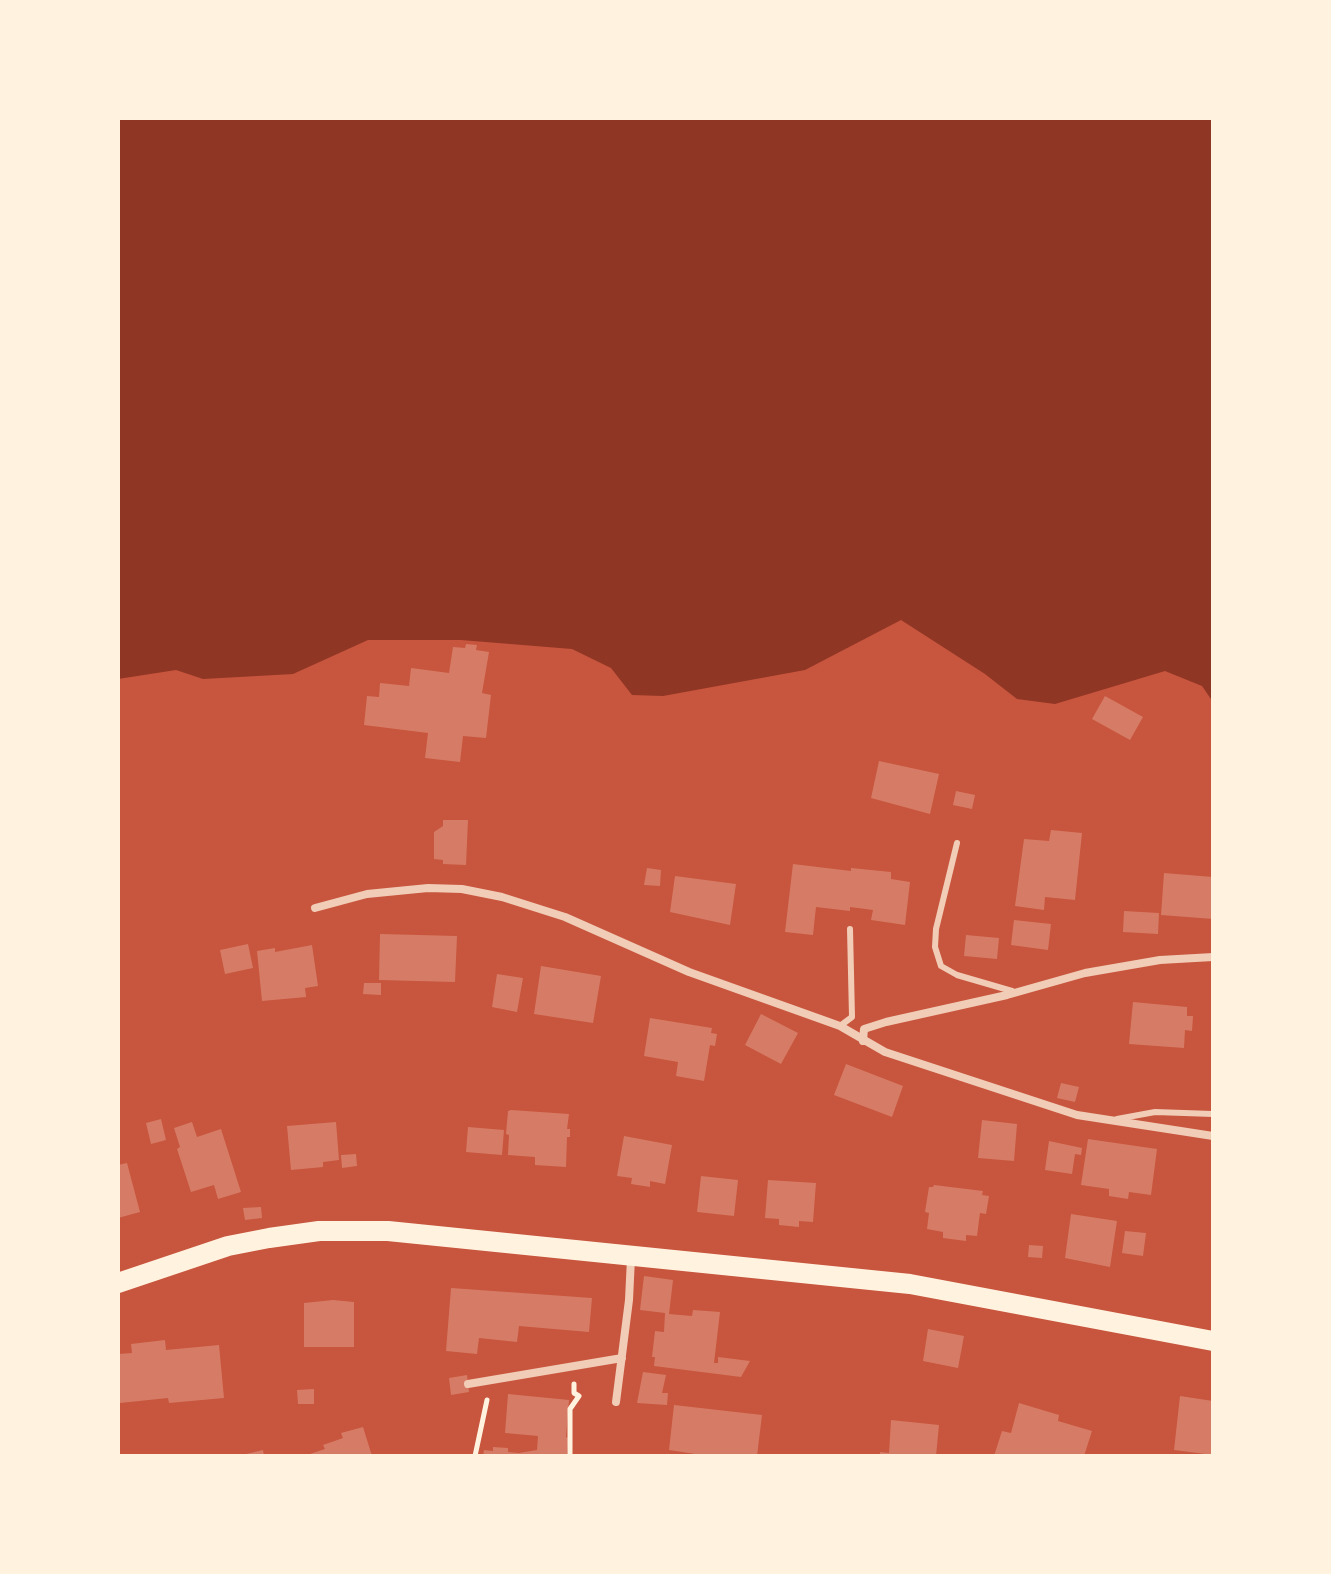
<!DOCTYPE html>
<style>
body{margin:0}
#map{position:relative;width:1331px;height:1574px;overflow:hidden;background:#c8553d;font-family:"Open Sans",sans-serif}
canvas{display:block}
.frame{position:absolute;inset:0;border:120px solid #fff3e0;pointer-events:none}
</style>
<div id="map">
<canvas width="1331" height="1574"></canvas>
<div class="frame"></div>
</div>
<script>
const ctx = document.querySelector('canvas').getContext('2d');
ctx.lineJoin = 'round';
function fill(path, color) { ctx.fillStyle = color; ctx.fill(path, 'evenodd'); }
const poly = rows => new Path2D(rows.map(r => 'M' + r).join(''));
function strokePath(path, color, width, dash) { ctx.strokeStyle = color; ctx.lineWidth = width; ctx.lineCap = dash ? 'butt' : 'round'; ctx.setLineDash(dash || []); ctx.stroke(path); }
fill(poly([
 [118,118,1213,118,1213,702,1202,686,1165,671,1055,704,1017,699,985,674,901,620,805,670,663,696,632,695,611,668,572,649,461,640,368,640,293,674,203,679,176,670,118,679]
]), '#8f3625');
fill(poly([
 [466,644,477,645,476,650,489,652,482,693,491,695,486,738,463,736,460,762,425,758,428,733,364,725,367,696,379,697,380,683,409,686,411,668,449,673,453,647,465,648],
 [1105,696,1143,717,1130,740,1092,719],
 [879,761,939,774,930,814,871,798],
 [956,791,975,795,972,809,953,805],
 [443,820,468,820,466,865,443,864,443,860,434,859,434,832,443,826],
 [1051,830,1082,833,1075,900,1045,897,1044,910,1015,906,1024,839,1049,841],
 [793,864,851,871,851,868,891,872,891,879,910,882,905,925,871,920,873,910,850,907,850,911,816,907,813,935,785,932],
 [647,868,661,870,660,886,644,885],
 [1164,873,1213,877,1213,919,1161,915],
 [675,876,736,884,730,925,670,912],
 [1124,911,1159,913,1158,934,1123,932],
 [1014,920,1051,924,1048,950,1011,945],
 [380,934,457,936,455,982,379,980],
 [966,935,999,938,997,959,964,956],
 [248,944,253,968,225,974,220,950],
 [312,945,318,986,305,988,306,997,262,1001,257,951,275,948,275,952],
 [541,966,601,976,593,1023,534,1014],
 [497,974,523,978,517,1012,492,1007],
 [364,983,381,983,381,995,363,994],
 [1133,1002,1187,1007,1187,1016,1193,1016,1192,1031,1185,1030,1184,1048,1129,1044],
 [761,1014,798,1033,781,1064,745,1045],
 [650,1018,712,1028,711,1033,717,1034,715,1046,710,1045,704,1081,676,1076,678,1062,644,1056],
 [846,1064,903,1086,892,1117,834,1095],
 [1061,1083,1079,1087,1075,1102,1057,1098],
 [511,1110,569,1114,567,1129,570,1129,570,1137,567,1137,566,1167,535,1165,535,1157,508,1155,509,1135,506,1134,508,1111],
 [161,1119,166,1140,151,1144,146,1123],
 [982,1120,1017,1124,1014,1161,978,1158],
 [192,1122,197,1137,221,1129,241,1192,218,1199,214,1185,191,1192,177,1149,180,1147,174,1128],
 [336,1122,339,1160,323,1162,323,1167,291,1170,287,1126],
 [468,1127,504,1130,502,1155,466,1152],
 [624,1136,672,1145,665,1184,650,1181,650,1187,631,1184,632,1178,617,1176],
 [1088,1139,1157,1149,1151,1195,1129,1192,1128,1199,1109,1196,1109,1189,1081,1185],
 [1049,1141,1082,1148,1081,1155,1075,1154,1072,1174,1045,1170],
 [356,1154,357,1166,342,1168,341,1155],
 [127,1163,140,1212,118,1218,118,1165],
 [701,1176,738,1180,734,1216,697,1212],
 [768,1180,816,1183,813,1222,799,1221,799,1227,779,1225,779,1219,765,1218],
 [934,1185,983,1191,982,1195,989,1196,986,1214,980,1213,977,1236,966,1235,966,1241,943,1238,943,1232,927,1229,929,1213,925,1212,929,1187,933,1187],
 [261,1207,262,1218,245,1220,243,1208],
 [1071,1214,1117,1221,1110,1267,1065,1258],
 [1125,1231,1146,1233,1143,1256,1122,1253],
 [1029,1245,1043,1246,1042,1258,1028,1257],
 [644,1276,673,1280,669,1314,692,1316,693,1310,720,1312,714,1363,718,1363,718,1357,750,1361,741,1377,654,1366,655,1357,652,1357,655,1331,664,1332,665,1313,640,1310],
 [451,1288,592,1298,589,1332,519,1326,517,1342,479,1338,477,1354,446,1351],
 [333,1300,354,1302,354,1347,304,1347,304,1303],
 [928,1329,964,1336,958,1368,923,1361],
 [165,1340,166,1350,219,1345,224,1398,169,1403,168,1398,120,1403,118,1354,132,1353,131,1344],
 [643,1372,666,1375,662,1393,668,1393,667,1405,637,1403],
 [467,1375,469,1392,451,1395,449,1378],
 [314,1389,314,1404,298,1404,297,1390],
 [508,1394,569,1400,566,1437,568,1438,567,1456,483,1456,484,1450,493,1451,493,1447,508,1448,508,1452,519,1453,537,1450,538,1436,505,1433],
 [1180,1396,1213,1401,1213,1455,1174,1450],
 [1019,1403,1059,1415,1058,1421,1092,1431,1084,1456,994,1456,1002,1431,1011,1433],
 [674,1405,762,1415,757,1456,708,1456,669,1450],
 [891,1420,939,1425,936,1456,880,1456,880,1452,889,1453],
 [363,1427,372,1456,304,1456,325,1449,323,1445,343,1438,341,1433],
 [263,1450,264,1456,242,1456,242,1455]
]), '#d67c66');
strokePath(poly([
 [475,1456,487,1400],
 [570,1456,570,1409,579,1396,574,1393,574,1384]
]), '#fff3e0', 5);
strokePath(poly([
 [957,843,936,929,935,947,941,966,957,975,1012,991],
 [840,1026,852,1017,850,929],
 [1117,1119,1155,1112,1213,1114]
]), '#f1ccb7', 6);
strokePath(poly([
 [315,908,367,894,428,888,462,889,502,897,565,917,689,972,840,1026,885,1052,1077,1115,1213,1136],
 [863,1041,864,1029,886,1022,1007,995,1085,973,1160,960,1213,957],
 [468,1384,622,1358],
 [616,1402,629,1300,631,1258]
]), '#f1ccb7', 8);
strokePath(poly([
 [118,1283,228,1246,269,1238,319,1231,388,1231,910,1284,1213,1341]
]), '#fff3e0', 20);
</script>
